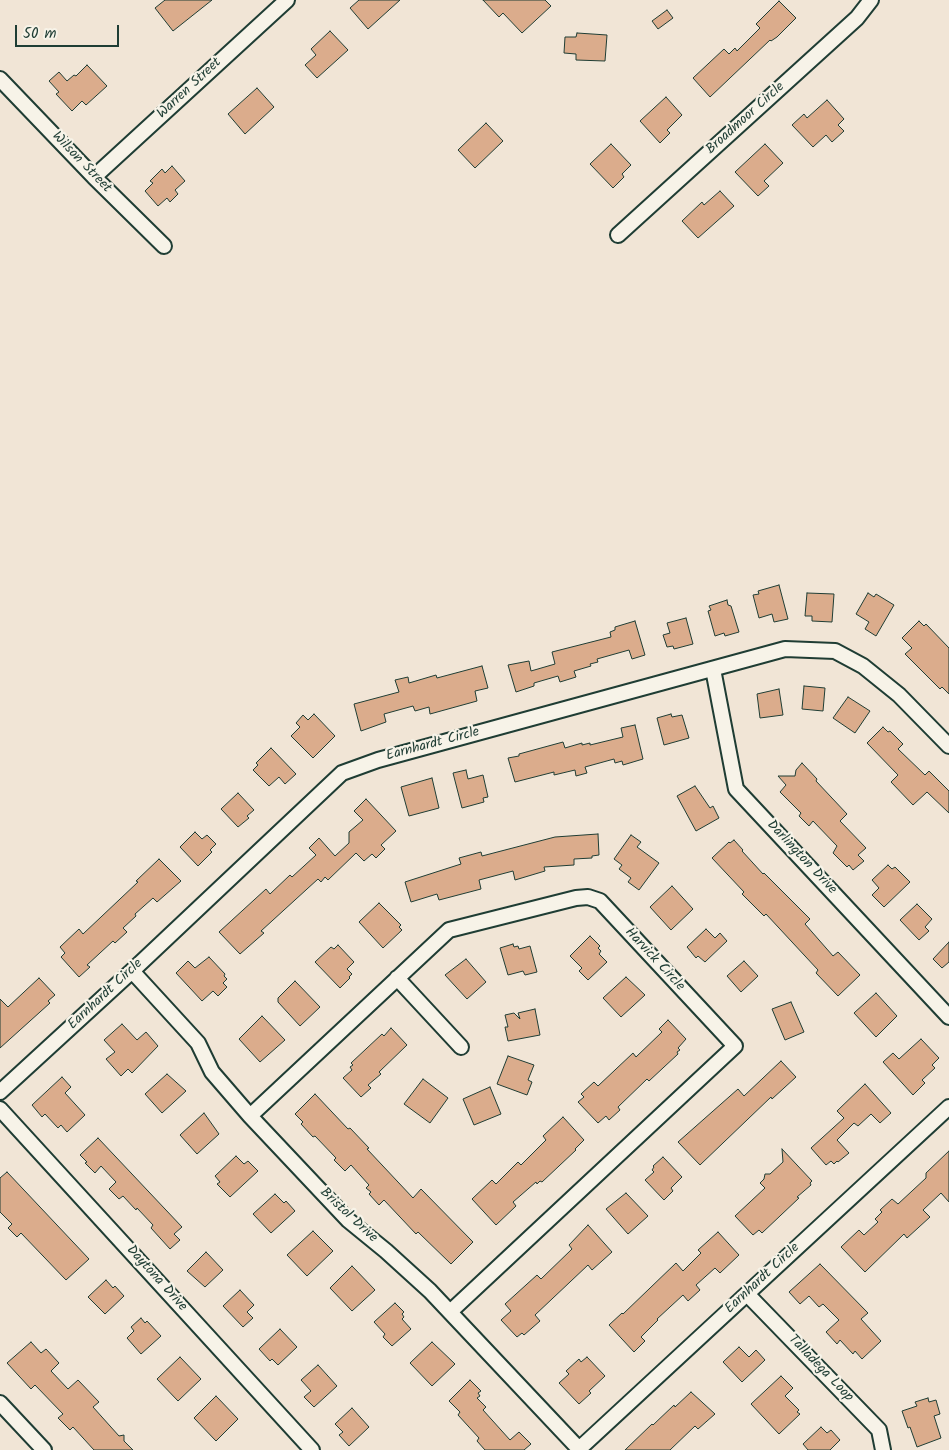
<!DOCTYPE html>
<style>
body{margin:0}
#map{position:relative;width:949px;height:1450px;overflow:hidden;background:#f1e5d6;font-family:Kalam,sans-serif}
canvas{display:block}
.scale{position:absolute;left:15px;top:25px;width:104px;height:22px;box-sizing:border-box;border:2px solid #1f3d34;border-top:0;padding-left:6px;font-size:15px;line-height:18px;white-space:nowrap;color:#1f3d34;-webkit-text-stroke:4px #f7f3e8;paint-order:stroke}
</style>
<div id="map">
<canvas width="949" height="1450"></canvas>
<div class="scale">50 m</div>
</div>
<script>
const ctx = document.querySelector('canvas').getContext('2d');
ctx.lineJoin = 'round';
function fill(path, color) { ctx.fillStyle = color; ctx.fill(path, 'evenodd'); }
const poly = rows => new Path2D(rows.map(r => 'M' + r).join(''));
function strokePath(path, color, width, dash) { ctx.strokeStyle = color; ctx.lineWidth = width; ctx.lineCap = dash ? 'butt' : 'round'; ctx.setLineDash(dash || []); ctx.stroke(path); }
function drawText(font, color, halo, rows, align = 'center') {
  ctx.font = font + ' Kalam,sans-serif'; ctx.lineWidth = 4.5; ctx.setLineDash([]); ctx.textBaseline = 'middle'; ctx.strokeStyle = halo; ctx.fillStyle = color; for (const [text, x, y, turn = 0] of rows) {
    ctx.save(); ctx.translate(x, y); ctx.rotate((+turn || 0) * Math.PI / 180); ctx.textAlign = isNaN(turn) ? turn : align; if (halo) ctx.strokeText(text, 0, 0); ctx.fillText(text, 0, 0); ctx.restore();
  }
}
const building = poly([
 [165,0,212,0,173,31,155,8,165,0],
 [359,0,400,0,368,29,350,8,359,0],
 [483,0,545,0,551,6,522,33,503,13,499,17,483,0],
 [779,1,796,18,777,37,771,41,770,40,710,97,693,78,724,49,729,54,735,48,737,51,760,28,756,24,779,1],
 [667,10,673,18,658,29,652,21,667,10],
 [330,31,348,50,317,78,305,65,316,55,311,49,330,31],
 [577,33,607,35,605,61,576,60,576,54,564,53,565,37,576,37,577,33],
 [87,65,107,86,86,105,82,101,72,111,56,94,59,92,49,81,59,72,67,81,74,75,76,76,87,65],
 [257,88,274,107,245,134,228,114,257,88],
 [666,97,682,115,667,130,670,133,660,143,640,121,666,97],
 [827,100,844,119,838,125,844,131,832,142,826,135,813,147,792,125,804,114,807,118,827,100],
 [486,123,503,141,475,168,458,150,486,123],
 [611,144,631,165,622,174,624,177,613,188,590,164,611,144],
 [765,144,783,163,764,181,769,186,758,196,735,172,765,144],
 [172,166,185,181,175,190,178,194,170,202,167,198,158,206,145,191,153,183,150,181,162,169,165,173,172,166],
 [720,191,734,206,698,238,682,221,702,202,704,205,720,191],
 [779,585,788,619,774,622,772,614,759,618,753,595,759,594,758,591,779,585],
 [807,593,834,594,832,622,812,621,812,616,805,616,807,593],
 [868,593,874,597,876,594,894,605,876,636,865,629,869,622,856,614,868,593],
 [727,600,728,605,731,606,739,632,725,636,724,633,715,636,708,611,711,610,709,606,727,600],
 [686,618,693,644,674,649,673,646,667,647,663,635,670,633,667,623,686,618],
 [635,621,645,655,632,659,629,650,597,659,598,662,590,664,591,666,574,671,576,677,560,682,558,676,534,683,534,686,516,692,508,665,529,661,531,671,555,664,552,652,611,637,610,632,615,630,615,627,635,621],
 [919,621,924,626,926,624,949,648,949,694,942,687,940,689,905,654,912,648,902,638,919,621],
 [482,666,488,688,475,691,477,701,430,714,429,707,415,711,413,706,384,714,386,722,361,731,354,704,399,692,395,680,408,677,409,683,436,675,437,678,482,666],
 [804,686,825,688,823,711,802,709,804,686],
 [779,689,783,715,760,718,757,694,779,689],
 [848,697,870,711,855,733,833,718,848,697],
 [314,714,335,736,313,758,291,736,300,727,296,723,303,715,308,720,314,714],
 [671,714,672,717,682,715,689,738,664,745,657,718,671,714],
 [635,725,643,759,623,765,622,761,615,763,614,759,585,767,587,773,576,776,575,770,554,775,554,772,515,782,508,758,519,756,519,754,563,742,565,748,582,743,582,745,590,743,590,745,623,737,621,728,635,725],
 [883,727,888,732,890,731,903,744,898,749,925,775,929,771,949,791,949,813,927,792,913,805,891,782,898,775,867,743,883,727],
 [271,748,296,774,285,784,279,777,269,786,253,770,258,765,256,763,271,748],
 [802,763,817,779,816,781,847,814,840,821,866,848,858,855,864,861,853,870,849,865,847,867,833,853,837,846,813,821,809,826,799,816,801,813,780,792,786,785,778,776,795,776,796,770,802,763],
 [466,770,468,779,483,775,488,797,483,798,484,802,462,808,453,773,466,770],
 [432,778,439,808,409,816,401,787,432,778],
 [695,786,710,808,713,806,719,818,696,831,677,796,695,786],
 [238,793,254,810,247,816,249,818,238,827,221,809,238,793],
 [366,799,396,831,381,845,385,849,376,858,372,854,364,861,356,853,328,880,325,877,321,882,318,879,261,931,264,933,240,954,219,932,266,889,270,894,290,875,292,877,316,855,309,848,319,838,335,856,349,843,349,832,363,820,354,811,366,799],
 [195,832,202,839,207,835,216,844,210,850,212,852,198,866,180,847,195,832],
 [598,834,599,855,592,856,592,858,574,859,574,865,544,867,545,871,515,880,513,871,479,880,481,889,439,900,437,894,411,902,405,882,461,864,459,858,481,852,482,856,555,837,598,834],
 [631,835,641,842,637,847,659,863,639,890,628,882,631,878,619,869,622,865,614,859,631,835],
 [734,840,743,850,742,851,763,874,764,873,810,919,805,924,833,956,838,952,860,975,838,996,816,973,818,970,766,914,764,916,742,894,744,892,712,858,729,842,730,843,734,840],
 [159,859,181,881,157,902,153,898,135,914,136,916,123,928,127,932,115,943,113,941,87,965,90,967,79,977,61,957,65,953,60,947,79,929,83,934,138,882,136,881,159,859],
 [888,865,892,869,895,867,910,882,884,907,872,895,879,888,872,880,888,865],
 [672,886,693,909,671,930,650,907,672,886],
 [379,903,401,925,399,927,402,930,383,948,359,922,379,903],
 [917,904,932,919,925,927,929,931,919,940,900,920,917,904],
 [706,929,715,938,720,933,727,941,705,962,698,956,696,958,687,947,706,929],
 [590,936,600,946,598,948,601,951,599,954,607,962,588,980,579,971,582,968,570,956,590,936],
 [949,942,949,962,942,968,933,959,949,942],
 [513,944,514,947,518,946,519,949,530,946,537,972,525,975,523,971,508,975,500,948,513,944],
 [338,945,354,962,347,969,352,974,349,977,350,978,340,988,315,962,331,947,334,949,338,945],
 [209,957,225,974,224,976,227,979,223,983,227,987,218,996,213,991,202,1001,176,973,188,961,195,968,209,957],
 [466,959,486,982,467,999,445,975,466,959],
 [744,961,758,976,741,992,727,976,744,961],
 [626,977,645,995,621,1017,603,998,626,977],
 [39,978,55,995,48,1001,50,1003,0,1048,0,999,8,1007,39,978],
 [295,981,320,1007,300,1026,278,1002,278,998,295,981],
 [876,993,897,1016,876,1037,854,1013,876,993],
 [791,1002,804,1032,785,1040,772,1009,791,1002],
 [535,1009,540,1035,508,1041,505,1027,508,1027,505,1015,514,1013,520,1019,518,1013,535,1009],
 [262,1016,285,1040,260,1062,239,1039,262,1016],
 [668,1020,686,1039,678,1048,680,1050,677,1052,678,1054,649,1081,647,1079,618,1107,620,1110,609,1120,606,1116,598,1123,578,1102,584,1097,581,1094,594,1082,598,1086,633,1053,636,1057,662,1032,659,1029,668,1020],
 [122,1024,137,1040,146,1032,158,1046,132,1073,128,1069,121,1076,106,1059,115,1052,104,1040,122,1024],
 [391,1028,407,1045,379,1072,381,1074,368,1085,371,1088,361,1097,343,1078,352,1070,350,1067,353,1065,351,1063,382,1034,384,1036,391,1028],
 [921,1039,939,1058,932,1065,935,1068,922,1080,925,1083,913,1095,883,1062,893,1053,899,1059,921,1039],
 [508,1056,534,1065,528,1080,532,1082,527,1095,497,1084,508,1056],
 [781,1061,796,1077,772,1099,771,1097,700,1165,678,1142,738,1089,744,1096,781,1061],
 [167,1074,186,1091,162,1113,145,1094,167,1074],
 [62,1077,71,1087,65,1093,85,1115,67,1132,61,1125,58,1128,45,1114,42,1117,32,1105,62,1077],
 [423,1079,448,1098,430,1123,404,1104,423,1079],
 [865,1084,891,1113,880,1123,871,1114,858,1126,854,1123,837,1140,849,1153,838,1162,837,1161,834,1164,831,1161,826,1165,811,1148,844,1118,837,1111,865,1084],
 [490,1087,501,1114,474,1125,463,1099,490,1087],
 [315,1094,348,1129,350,1128,369,1148,367,1149,413,1198,421,1189,473,1242,451,1264,418,1232,416,1234,384,1200,379,1205,369,1194,371,1192,366,1188,369,1185,351,1165,345,1171,334,1160,336,1158,315,1136,313,1137,301,1124,303,1122,295,1114,315,1094],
 [204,1113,219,1134,197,1154,180,1135,204,1113],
 [563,1117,584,1140,575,1149,576,1150,542,1182,540,1181,537,1184,536,1182,513,1202,516,1206,496,1225,472,1199,492,1180,496,1184,518,1162,521,1165,546,1140,543,1136,563,1117],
 [98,1138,182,1227,174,1234,180,1240,170,1249,151,1228,153,1225,137,1208,136,1210,123,1196,119,1199,109,1189,116,1182,101,1166,95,1173,85,1163,87,1162,80,1155,98,1138],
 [782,1149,812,1181,810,1183,811,1185,797,1197,799,1198,762,1233,759,1230,753,1235,735,1216,765,1188,760,1183,764,1179,765,1174,770,1174,783,1162,782,1149],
 [949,1151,949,1202,941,1193,923,1210,930,1217,907,1238,904,1234,865,1272,841,1247,859,1230,864,1235,878,1222,875,1219,882,1212,880,1210,892,1199,898,1204,926,1178,926,1173,949,1151],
 [236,1156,244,1164,248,1161,258,1171,230,1197,217,1184,220,1182,215,1176,236,1156],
 [663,1157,682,1177,671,1188,673,1191,664,1200,645,1180,654,1172,652,1170,654,1167,653,1166,663,1157],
 [7,1172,89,1259,66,1280,21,1233,17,1237,8,1228,12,1224,0,1212,0,1178,7,1172],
 [626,1193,648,1216,628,1234,606,1209,626,1193],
 [275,1194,284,1203,286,1201,295,1211,271,1233,253,1214,275,1194],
 [588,1225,612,1252,592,1270,588,1265,535,1315,540,1321,524,1335,522,1333,517,1337,501,1320,511,1311,505,1304,537,1275,541,1279,572,1249,569,1245,588,1225],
 [313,1231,333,1251,307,1276,287,1255,313,1231],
 [718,1232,739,1255,720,1273,715,1268,696,1285,700,1290,688,1301,683,1295,657,1319,658,1320,641,1337,645,1341,634,1352,609,1325,622,1313,623,1314,676,1263,683,1271,701,1253,698,1250,718,1232],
 [206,1252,223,1270,205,1287,187,1271,206,1252],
 [820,1264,868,1313,861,1319,881,1341,862,1359,855,1351,853,1354,840,1340,837,1344,826,1332,839,1320,823,1304,819,1307,809,1296,800,1304,789,1292,820,1264],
 [352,1266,375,1290,352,1311,330,1288,352,1266],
 [106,1280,113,1288,115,1286,124,1296,105,1314,88,1297,106,1280],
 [240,1290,254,1305,247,1312,253,1318,243,1327,223,1306,240,1290],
 [395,1303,404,1312,402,1314,404,1317,402,1319,411,1329,392,1346,383,1337,385,1334,374,1322,395,1303],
 [141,1318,145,1323,147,1321,161,1336,141,1354,127,1338,134,1331,131,1327,141,1318],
 [280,1329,297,1347,278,1365,272,1359,270,1361,259,1349,280,1329],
 [31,1342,41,1353,46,1349,59,1363,51,1371,68,1389,78,1380,99,1402,93,1407,119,1436,124,1435,124,1441,133,1450,94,1450,73,1427,70,1430,58,1418,63,1414,35,1385,31,1389,7,1363,31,1342],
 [432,1342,455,1364,432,1386,410,1363,432,1342],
 [739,1347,749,1357,756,1350,765,1360,742,1382,723,1362,739,1347],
 [180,1357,201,1379,178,1401,157,1379,180,1357],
 [587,1357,605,1376,589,1391,591,1393,579,1404,559,1383,569,1374,566,1371,579,1359,581,1362,587,1357],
 [318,1365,337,1386,314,1407,304,1397,311,1391,301,1380,318,1365],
 [781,1376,793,1388,785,1396,799,1410,797,1412,800,1414,779,1434,751,1404,781,1376],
 [470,1380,481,1391,478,1393,480,1396,477,1398,486,1407,483,1410,510,1440,519,1432,531,1444,524,1450,485,1450,477,1441,479,1438,458,1415,460,1412,449,1401,470,1380],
 [691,1392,715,1414,698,1429,695,1426,670,1450,625,1450,652,1424,653,1425,674,1405,675,1407,691,1392],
 [216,1396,238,1419,216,1441,194,1418,216,1396],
 [928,1398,929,1402,936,1400,940,1414,934,1416,941,1438,917,1447,910,1427,908,1428,902,1411,917,1406,915,1402,928,1398],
 [352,1408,369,1427,349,1446,339,1435,343,1432,335,1424,352,1408],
 [821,1427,827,1433,831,1430,840,1440,830,1450,808,1450,803,1444,821,1427]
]);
fill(building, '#dbac8c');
strokePath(building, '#1f3d34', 1);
const minor = poly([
 [0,79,94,177,164,246],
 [94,177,287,0],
 [618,235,857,18,871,0],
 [713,669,736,789,949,1017],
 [132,971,198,1043,212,1072,250,1116,348,1220,386,1251,430,1291,579,1449],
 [397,978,461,1047],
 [0,1092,132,971,342,773,378,760,785,649,835,651,863,666,899,695,949,746],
 [0,1109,312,1450],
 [250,1116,449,930,576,898,588,897,600,901,735,1046,450,1312],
 [747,1294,879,1430,883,1450],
 [0,1403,44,1450],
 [578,1450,949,1107]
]);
strokePath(minor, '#1f3d34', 18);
strokePath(minor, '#f7f3e8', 14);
drawText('14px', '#1f3d34', '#f7f3e8', [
 ["Warren Street",190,89,-43],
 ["Broadmoor Circle",746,119,-42],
 ["Wilson Street",81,163,46],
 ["Earnhardt Circle",433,745,-15],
 ["Darlington Drive",801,858,47],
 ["Harvick Circle",654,960,47],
 ["Earnhardt Circle",106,995,-43],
 ["Bristol Drive",348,1216,43],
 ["Daytona Drive",156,1279,48],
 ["Earnhardt Circle",763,1279,-43],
 ["Talladega Loop",820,1369,46]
]);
</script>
